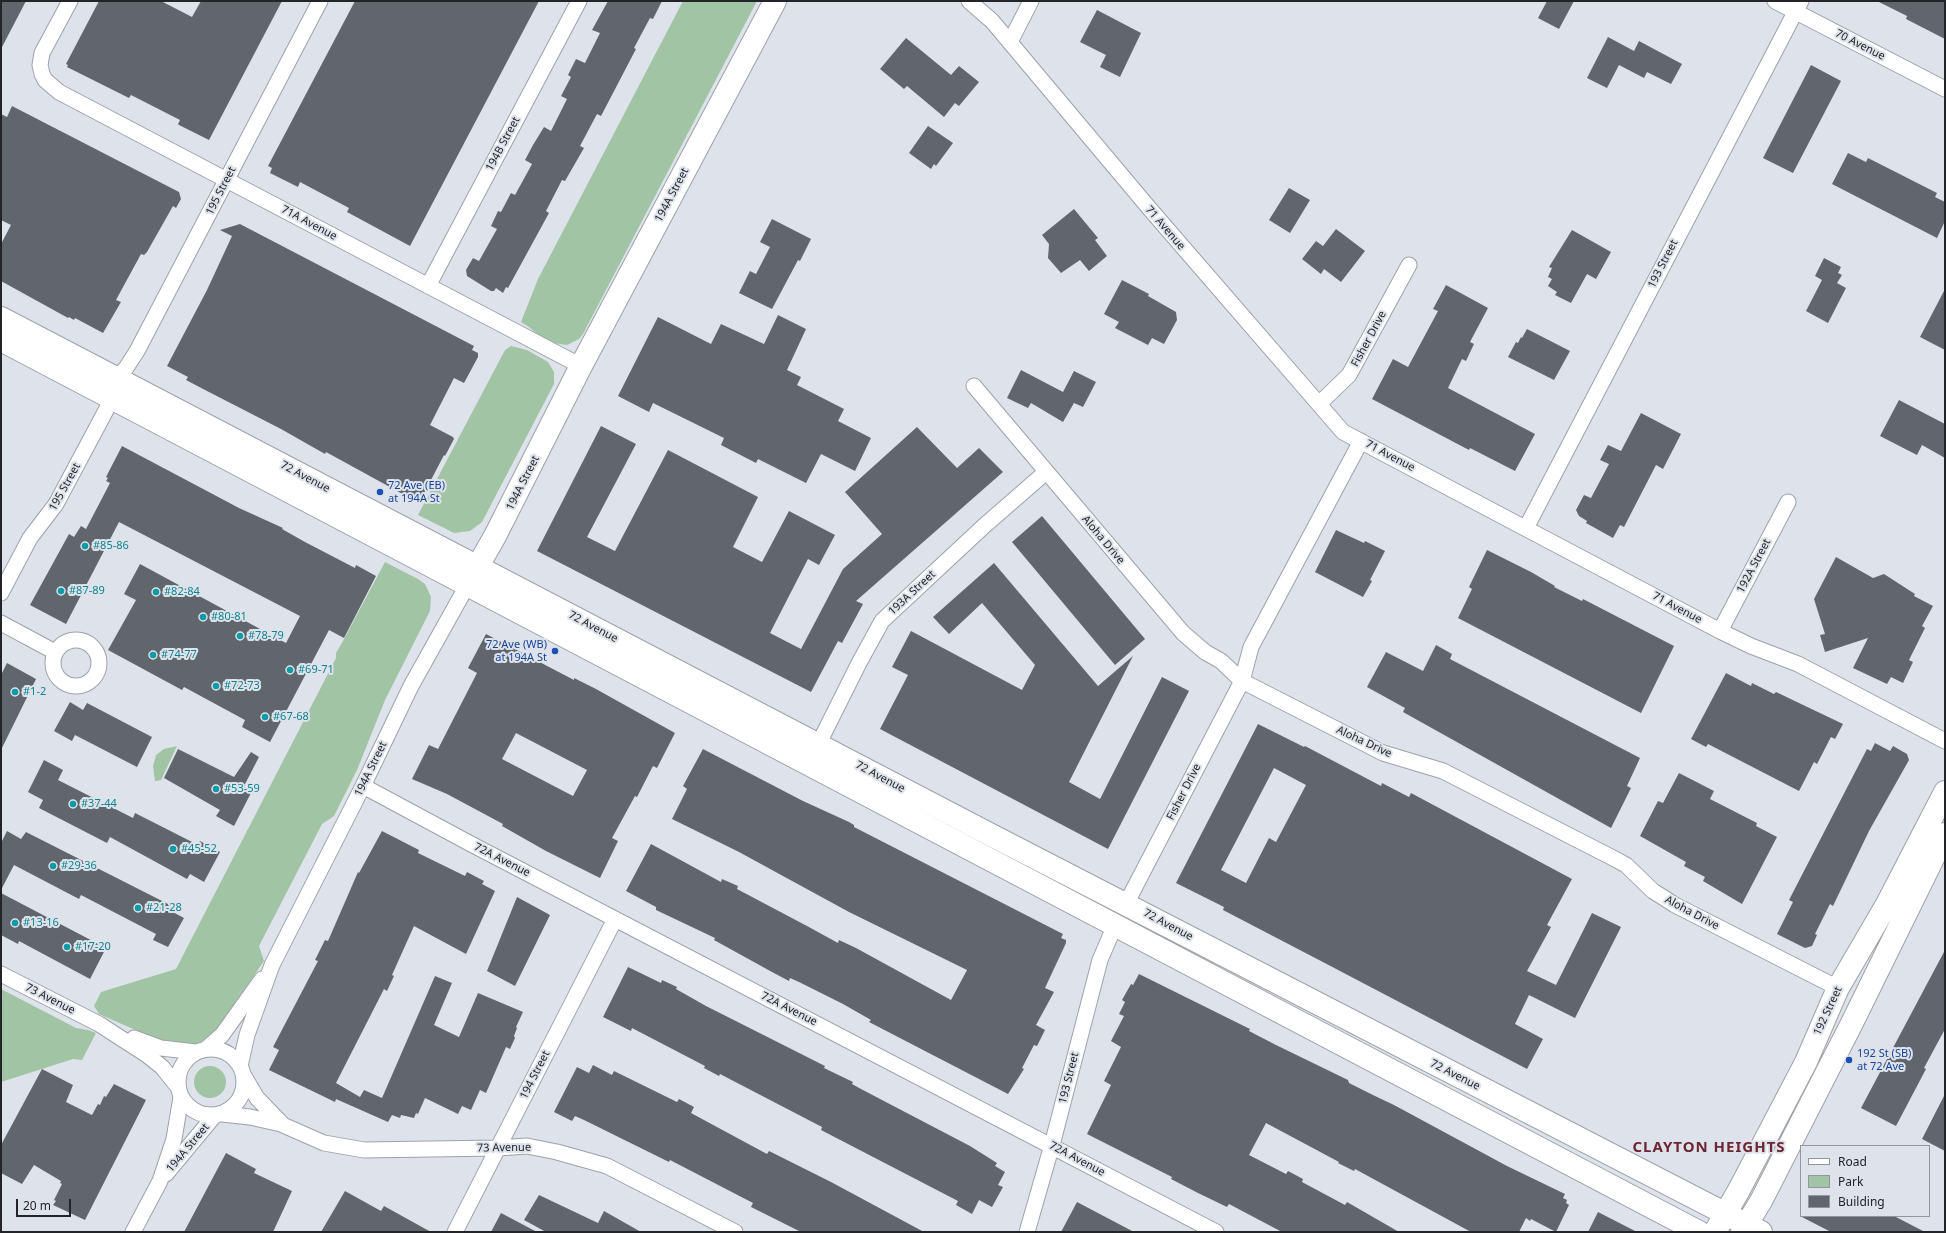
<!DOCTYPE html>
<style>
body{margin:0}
#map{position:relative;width:1946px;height:1233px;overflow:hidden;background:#dee3eb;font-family:"Noto Sans",sans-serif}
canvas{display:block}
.frame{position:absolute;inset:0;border:2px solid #222427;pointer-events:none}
.legend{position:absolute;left:1800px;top:1145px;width:130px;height:72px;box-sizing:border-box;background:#dee3eb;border:1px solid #93979d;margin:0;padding:5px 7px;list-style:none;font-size:12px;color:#222427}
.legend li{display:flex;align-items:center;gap:8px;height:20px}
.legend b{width:20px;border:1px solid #93979d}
.scale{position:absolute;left:16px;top:1199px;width:55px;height:18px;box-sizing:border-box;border:2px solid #222427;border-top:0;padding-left:5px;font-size:12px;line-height:14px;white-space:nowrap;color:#222427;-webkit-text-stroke:3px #dee3eb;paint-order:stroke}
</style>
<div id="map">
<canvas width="1946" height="1233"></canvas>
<div class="frame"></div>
<ul class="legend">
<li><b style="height:5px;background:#fff"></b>Road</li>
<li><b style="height:11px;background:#a1c4a4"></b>Park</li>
<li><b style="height:11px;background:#61666d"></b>Building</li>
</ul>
<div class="scale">20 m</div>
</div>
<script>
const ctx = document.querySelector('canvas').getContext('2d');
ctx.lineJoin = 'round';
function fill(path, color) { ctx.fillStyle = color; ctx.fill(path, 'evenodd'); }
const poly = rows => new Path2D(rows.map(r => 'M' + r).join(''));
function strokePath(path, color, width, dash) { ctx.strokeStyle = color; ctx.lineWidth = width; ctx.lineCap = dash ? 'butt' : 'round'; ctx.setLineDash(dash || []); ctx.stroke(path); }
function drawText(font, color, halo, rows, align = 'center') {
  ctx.font = font + ' "Noto Sans",sans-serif'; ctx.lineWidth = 4; ctx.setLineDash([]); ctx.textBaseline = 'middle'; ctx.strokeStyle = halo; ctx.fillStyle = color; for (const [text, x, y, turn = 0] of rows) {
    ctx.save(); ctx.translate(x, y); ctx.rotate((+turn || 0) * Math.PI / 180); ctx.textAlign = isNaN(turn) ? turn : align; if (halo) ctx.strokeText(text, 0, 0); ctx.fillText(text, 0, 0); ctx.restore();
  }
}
fill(poly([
 [683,1,757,1,583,334,579,339,567,345,553,343,537,334,529,327,521,322,538,279],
 [511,346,527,350,548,362,554,372,554,384,482,522,470,531,454,533,418,515,505,350],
 [385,562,418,579,425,584,431,597,430,611,385,700,357,770,334,816,322,824,259,946,264,961,216,1030,201,1042,190,1045,158,1040,99,1014,94,1006,101,992,176,969,336,658,336,653,343,641],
 [177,746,161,780,155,781,153,766,156,755,164,749],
 [1,989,76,1028,88,1030,96,1033,82,1060,73,1059,1,1082],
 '194 1082a16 16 0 1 1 32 0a16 16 0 1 1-32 0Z'
]), '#a1c4a4');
fill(poly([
 [1,1,26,1,1,49],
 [99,1,161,1,192,17,201,1,282,1,209,140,179,125,178,124,180,120,131,95,129,98,67,67,68,65,66,64],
 [355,1,539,1,410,246,347,212,349,208,300,182,298,187,270,173,272,168,268,166],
 [608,1,662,1,653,19,650,18,634,48,636,49,601,116,597,114,580,146,584,148,565,181,562,180,546,211,549,213,508,288,506,287,503,293,496,288,494,291,491,291,467,276,466,270,473,258,479,261,497,229,491,226,498,211,501,212,511,193,515,195,532,164,525,160,533,145,544,127,551,131,567,99,561,96,571,77,568,75,576,59,585,63,600,33,592,30],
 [1547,1,1574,1,1559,29,1538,18],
 [1877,1,1945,1,1945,39,1906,19,1907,16],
 [1097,10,1141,33,1120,77,1100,67,1106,55,1080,42],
 [1608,37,1634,51,1639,41,1682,64,1671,84,1647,72,1644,78,1619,65,1607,88,1587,78],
 [906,38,951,75,959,66,979,82,959,106,955,103,944,117,907,86,904,89,880,69],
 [1811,65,1841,81,1793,173,1763,158],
 [12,106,179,192,181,199,176,208,173,206,147,252,144,255,141,254,116,300,121,302,103,333,75,318,74,320,69,317,68,318,1,281,1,244,11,225,1,220,1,114,7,117],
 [928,126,953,143,936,166,934,164,931,169,909,153],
 [1848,153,1866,162,1868,158,1937,193,1935,197,1945,202,1945,221,1937,238,1832,184],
 [1289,188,1310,200,1290,233,1269,220],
 [1074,209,1098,238,1095,240,1107,256,1089,271,1080,260,1061,273,1048,258,1049,244,1042,235],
 [772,219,811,239,800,261,798,260,772,309,739,293,750,271,756,274,770,247,760,242],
 [240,224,474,346,472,350,478,353,478,357,464,383,454,378,430,425,453,437,454,439,445,456,444,455,419,503,326,452,325,454,281,429,207,391,186,380,188,377,167,366,207,290,232,236,220,230],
 [1336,229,1365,251,1341,282,1324,269,1321,274,1302,259,1316,241,1323,246],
 [1572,230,1611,252,1596,279,1587,274,1571,303,1555,295,1557,292,1548,286,1552,279,1548,277,1552,268,1549,267],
 [1824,258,1841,267,1838,273,1842,275,1837,283,1846,288,1828,323,1806,311,1822,280,1815,276],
 [1122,280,1149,294,1148,296,1176,312,1177,320,1164,344,1152,338,1148,345,1115,328,1119,322,1104,314],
 [1446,285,1488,308,1470,342,1474,344,1466,361,1462,359,1448,388,1535,434,1515,471,1470,448,1469,450,1372,399,1393,359,1408,367,1438,311,1433,309],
 [1945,289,1945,350,1920,337],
 [778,315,806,329,787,370,801,377,797,385,844,409,838,421,871,438,855,471,821,454,806,483,758,459,756,463,721,445,724,438,653,403,649,412,618,396,658,317,711,344,721,324,764,344],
 [1527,329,1570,351,1554,380,1508,357,1516,342,1518,343,1521,337,1522,338],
 [1021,370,1063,392,1074,371,1096,382,1083,407,1074,403,1063,422,1031,403,1028,408,1007,398],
 [1899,400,1945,424,1945,458,1922,445,1917,455,1880,436],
 [1641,413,1681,434,1663,469,1656,465,1624,527,1620,525,1613,538,1586,523,1587,521,1579,516,1576,510,1584,495,1591,498,1609,464,1600,460,1608,445,1621,451],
 [601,426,636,444,587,537,615,551,668,450,758,497,733,547,762,562,789,511,835,535,819,565,808,559,770,633,801,649,843,569,882,534,845,492,917,427,957,468,979,448,1003,472,856,601,863,604,842,643,838,641,811,692,537,551],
 [122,446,239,508,283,528,282,529,305,542,355,568,356,565,376,576,344,638,329,630,270,742,242,727,245,720,184,687,182,690,108,650,136,600,124,594,140,564,286,643,300,616,119,522,66,624,30,605,69,534,74,537,81,526,86,529,110,483,106,481,108,478,106,477],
 [1042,516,1145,639,1115,665,1012,542],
 [1336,530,1364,543,1365,541,1385,551,1370,580,1372,581,1363,597,1315,572],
 [1487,550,1531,572,1555,586,1554,587,1582,601,1583,599,1674,646,1641,713,1458,618,1472,589,1469,587],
 [1836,557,1873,578,1884,574,1915,594,1914,596,1933,606,1922,626,1925,628,1909,660,1913,662,1903,683,1891,677,1887,684,1853,668,1868,638,1825,652,1820,635,1825,634,1814,599],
 [994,563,1098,686,1133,656,1069,782,1100,799,1162,677,1189,691,1108,849,880,729,908,675,892,667,911,631,1022,690,1035,665,982,603,949,634,933,617],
 [486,634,574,680,574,678,596,689,675,733,657,768,653,766,637,797,635,796,612,838,618,841,600,878,546,851,502,826,503,824,447,794,412,779,429,745,438,749,477,673,468,668],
 [516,733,587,770,573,796,502,759],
 [1436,645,1452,654,1450,659,1640,758,1627,786,1631,788,1611,828,1403,712,1405,708,1367,687,1386,652,1423,671],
 [7,663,36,679,1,750,1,675],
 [1726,673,1751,686,1752,683,1774,694,1776,692,1843,724,1835,739,1831,737,1817,764,1814,762,1799,791,1708,744,1706,747,1691,739],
 [70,702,83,710,87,703,152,737,137,767,75,735,72,741,54,731],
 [1258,724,1304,747,1305,746,1381,786,1382,783,1409,797,1411,793,1572,879,1547,925,1551,927,1527,971,1556,985,1592,913,1621,927,1575,1018,1529,995,1515,1024,1543,1039,1527,1069,1319,960,1223,910,1224,907,1176,883],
 [1274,768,1306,785,1276,842,1269,838,1246,883,1221,870],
 [1875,743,1890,751,1893,746,1907,754,1909,760,1869,831,1833,906,1830,904,1815,934,1817,935,1812,946,1805,948,1777,934,1793,902,1789,900,1867,749,1871,751],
 [178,749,234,777,251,752,259,757,244,786,252,791,234,826,216,816,220,810,164,778],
 [703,749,803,801,849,822,854,825,854,827,1063,934,1061,938,1066,940,1066,943,1045,988,1054,992,1036,1025,1045,1030,1037,1046,1034,1045,1022,1068,1024,1069,1008,1094,869,1022,871,1020,843,1004,799,982,790,978,789,981,772,972,714,940,715,938,656,910,656,907,626,891,651,844,721,882,722,879,738,886,737,889,807,926,838,943,839,940,856,948,951,1000,967,970,849,912,739,852,672,819,687,789,683,786],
 [44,760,63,770,58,780,133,818,135,813,198,845,200,841,220,852,204,882,190,874,187,879,110,837,107,843,39,808,43,800,28,792],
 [1679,773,1714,791,1710,799,1757,823,1756,826,1777,837,1742,904,1703,881,1705,877,1684,866,1686,862,1640,836,1658,801,1663,803],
 [7,831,21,839,26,832,172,906,169,910,184,918,168,947,153,940,156,934,81,895,79,899,14,865,1,890,1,843],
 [382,831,419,850,418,853,465,876,467,872,484,881,482,884,495,891,466,954,414,926,392,975,394,976,387,991,384,989,336,1083,360,1097,364,1090,382,1098,435,976,452,983,434,1025,459,1037,478,993,523,1012,516,1027,517,1028,514,1036,515,1038,510,1049,506,1047,486,1093,480,1090,471,1110,462,1106,458,1114,425,1098,418,1114,416,1113,414,1118,401,1115,400,1118,392,1115,388,1122,336,1099,335,1102,269,1070,279,1050,273,1047,318,961,315,960,325,940,328,941,358,872,359,873],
 [1,893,106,948,90,979,19,941,18,944,1,935],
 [517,897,550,915,515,986,487,971],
 [1945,950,1945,1029,1924,1068,1926,1069,1896,1126,1861,1108],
 [628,967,661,983,662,980,677,987,676,989,706,1006,825,1066,824,1068,853,1082,852,1084,861,1089,970,1146,997,1163,995,1166,1005,1172,998,1185,1003,1187,992,1207,979,1200,972,1214,956,1205,958,1201,821,1130,822,1127,720,1074,719,1076,704,1068,705,1066,632,1028,631,1031,603,1017],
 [1139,974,1250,1029,1249,1031,1276,1045,1348,1080,1349,1083,1375,1096,1394,1105,1507,1166,1565,1194,1563,1198,1567,1200,1566,1203,1569,1205,1556,1232,1531,1219,1530,1221,1526,1218,1519,1232,1471,1232,1355,1169,1354,1171,1338,1163,1339,1162,1266,1123,1249,1155,1286,1174,1288,1171,1303,1179,1302,1182,1345,1205,1347,1202,1399,1232,1282,1232,1229,1204,1227,1207,1198,1193,1171,1179,1172,1177,1087,1134,1111,1085,1104,1081,1121,1047,1111,1041,1124,1016,1119,1014,1125,1002,1122,1000,1131,984,1133,985],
 [593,1065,612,1075,614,1071,677,1102,679,1099,694,1107,691,1113,767,1154,769,1151,831,1182,924,1232,801,1232,751,1207,753,1203,670,1160,669,1162,584,1120,575,1116,572,1121,554,1112,577,1067,589,1073],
 [42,1069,73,1085,66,1102,92,1115,98,1104,100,1105,104,1096,106,1097,114,1084,146,1100,85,1220,53,1205,56,1201,54,1200,62,1184,60,1183,61,1181,34,1165,22,1184,1,1173,1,1145],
 [1945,1094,1945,1151,1922,1139],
 [226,1153,256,1169,254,1173,292,1191,273,1232,184,1232],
 [345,1191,381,1211,384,1206,431,1232,321,1232],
 [539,1195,598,1223,604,1211,641,1232,546,1232,524,1220],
 [1077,1202,1134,1232,1061,1232],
 [1598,1212,1637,1232,1588,1232],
 [501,1213,537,1232,491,1232],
 [1800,1216,1894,1216,1925,1232,1831,1232]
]), '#61666d');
const street = poly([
 [70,1,42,53,40,65,42,74,45,80,59,92,581,366],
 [969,1,992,21,1149,208,1343,432,1720,631,1751,646,1798,664,1945,741],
 [1775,1,1945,89],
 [1010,42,1031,1],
 [428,286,579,1],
 [117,378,126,368,137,351,320,1],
 [974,386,1183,633,1205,652,1221,661,1242,681,1383,753,1443,771,1613,858,1626,865,1653,891,1675,905,1838,988],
 [1319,404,1349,375,1409,265],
 [1526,528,1801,1],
 [1,593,30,538,56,504,112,399],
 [1,623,55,652],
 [1720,631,1788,502],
 '53 663a23 23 0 1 1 46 0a23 23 0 1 1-46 0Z',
 [818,745,859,663,882,621,984,526,1046,472],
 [363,786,471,844,1216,1232],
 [1126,904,1242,681,1251,647,1361,441],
 [1,974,99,1024,147,1055,162,1067,178,1087],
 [134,1038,161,1048,196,1052],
 '178 1082a33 33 0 1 1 66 0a33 33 0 1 1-66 0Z',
 [206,1049,222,1035,262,979],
 [240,1066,247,1035,272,965,363,786,411,686,468,584],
 [244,1076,257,1098,283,1125,324,1143,364,1150,498,1148,527,1146,557,1152,607,1166,735,1232],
 [222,1114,250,1117,281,1124],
 [166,1174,215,1115],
 [133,1232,160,1181,174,1139,181,1097],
 [455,1232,615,919],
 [1027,1232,1052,1145,1100,960,1115,925]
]);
const secondary = poly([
 [1,318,993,836,1761,1232],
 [1,340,1699,1232],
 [470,580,495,536,581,366,775,1],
 [1715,1232,1739,1190,1806,1062,1838,988,1887,904,1945,792],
 [1742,1232,1761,1201,1852,1023,1945,834]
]);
strokePath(street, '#9da2a9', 17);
strokePath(secondary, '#9da2a9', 24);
strokePath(street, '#fff', 15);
strokePath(secondary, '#fff', 22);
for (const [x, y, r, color] of [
 [380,492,4,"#1a4fb4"],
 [85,546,4,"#0f9aa8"],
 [61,591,4,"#0f9aa8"],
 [156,592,4,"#0f9aa8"],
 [203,617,4,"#0f9aa8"],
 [240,636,4,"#0f9aa8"],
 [555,651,4,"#1a4fb4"],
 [153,655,4,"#0f9aa8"],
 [290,670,4,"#0f9aa8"],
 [216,686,4,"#0f9aa8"],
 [15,692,4,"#0f9aa8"],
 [265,717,4,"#0f9aa8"],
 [216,789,4,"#0f9aa8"],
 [73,804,4,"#0f9aa8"],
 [173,849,4,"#0f9aa8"],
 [53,866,4,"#0f9aa8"],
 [138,908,4,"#0f9aa8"],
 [15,923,4,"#0f9aa8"],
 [67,947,4,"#0f9aa8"],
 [1849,1060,4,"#1a4fb4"]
]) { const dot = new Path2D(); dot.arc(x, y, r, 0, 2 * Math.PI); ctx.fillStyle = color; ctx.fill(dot); strokePath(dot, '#dee3eb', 1.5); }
drawText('11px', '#222427', '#dee3eb', [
 ["70 Avenue",1860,45,27],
 ["194B Street",503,144,-62],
 ["195 Street",221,191,-63],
 ["194A Street",672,195,-62],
 ["71A Avenue",309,223,28],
 ["71 Avenue",1165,228,49],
 ["193 Street",1663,264,-63],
 ["Fisher Drive",1369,339,-62],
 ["71 Avenue",1390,456,28],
 ["72 Avenue",305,477,28],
 ["194A Street",523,483,-63],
 ["195 Street",65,487,-61],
 ["Aloha Drive",1103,540,50],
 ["192A Street",1754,566,-62],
 ["193A Street",912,593,-43],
 ["71 Avenue",1677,608,28],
 ["72 Avenue",593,627,28],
 ["Aloha Drive",1364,742,25],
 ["194A Street",371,769,-64],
 ["72 Avenue",880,777,28],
 ["Fisher Drive",1184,792,-63],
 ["72A Avenue",502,860,27],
 ["Aloha Drive",1692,913,28],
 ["72 Avenue",1168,925,28],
 ["73 Avenue",50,999,27],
 ["72A Avenue",789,1009,27],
 ["192 Street",1828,1011,-65],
 ["194 Street",535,1075,-63],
 ["72 Avenue",1455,1075,27],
 ["193 Street",1069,1078,-76],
 ["194A Street",188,1148,-50],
 ["73 Avenue",504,1148,-1],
 ["72A Avenue",1077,1159,28]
]);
drawText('11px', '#164399', '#dee3eb', [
 ["72 Ave (EB)",388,486],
 ["at 194A St",388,499],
 ["72 Ave (WB)",547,645,"right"],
 ["at 194A St",547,658,"right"],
 ["192 St (SB)",1857,1054],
 ["at 72 Ave",1857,1067]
], 'left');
drawText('11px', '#0d838f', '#dee3eb', [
 ["#85-86",93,546],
 ["#87-89",69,591],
 ["#82-84",164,592],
 ["#80-81",211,617],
 ["#78-79",248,636],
 ["#74-77",161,655],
 ["#69-71",298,670],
 ["#72-73",224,686],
 ["#1-2",23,692],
 ["#67-68",273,717],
 ["#53-59",224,789],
 ["#37-44",81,804],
 ["#45-52",181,849],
 ["#29-36",61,866],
 ["#21-28",146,908],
 ["#13-16",23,923],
 ["#17-20",75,947]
], 'left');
ctx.letterSpacing = '1px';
drawText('bold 15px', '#6c2631', '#dee3eb', [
 ["CLAYTON HEIGHTS",1709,1148]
]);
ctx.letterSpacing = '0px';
</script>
